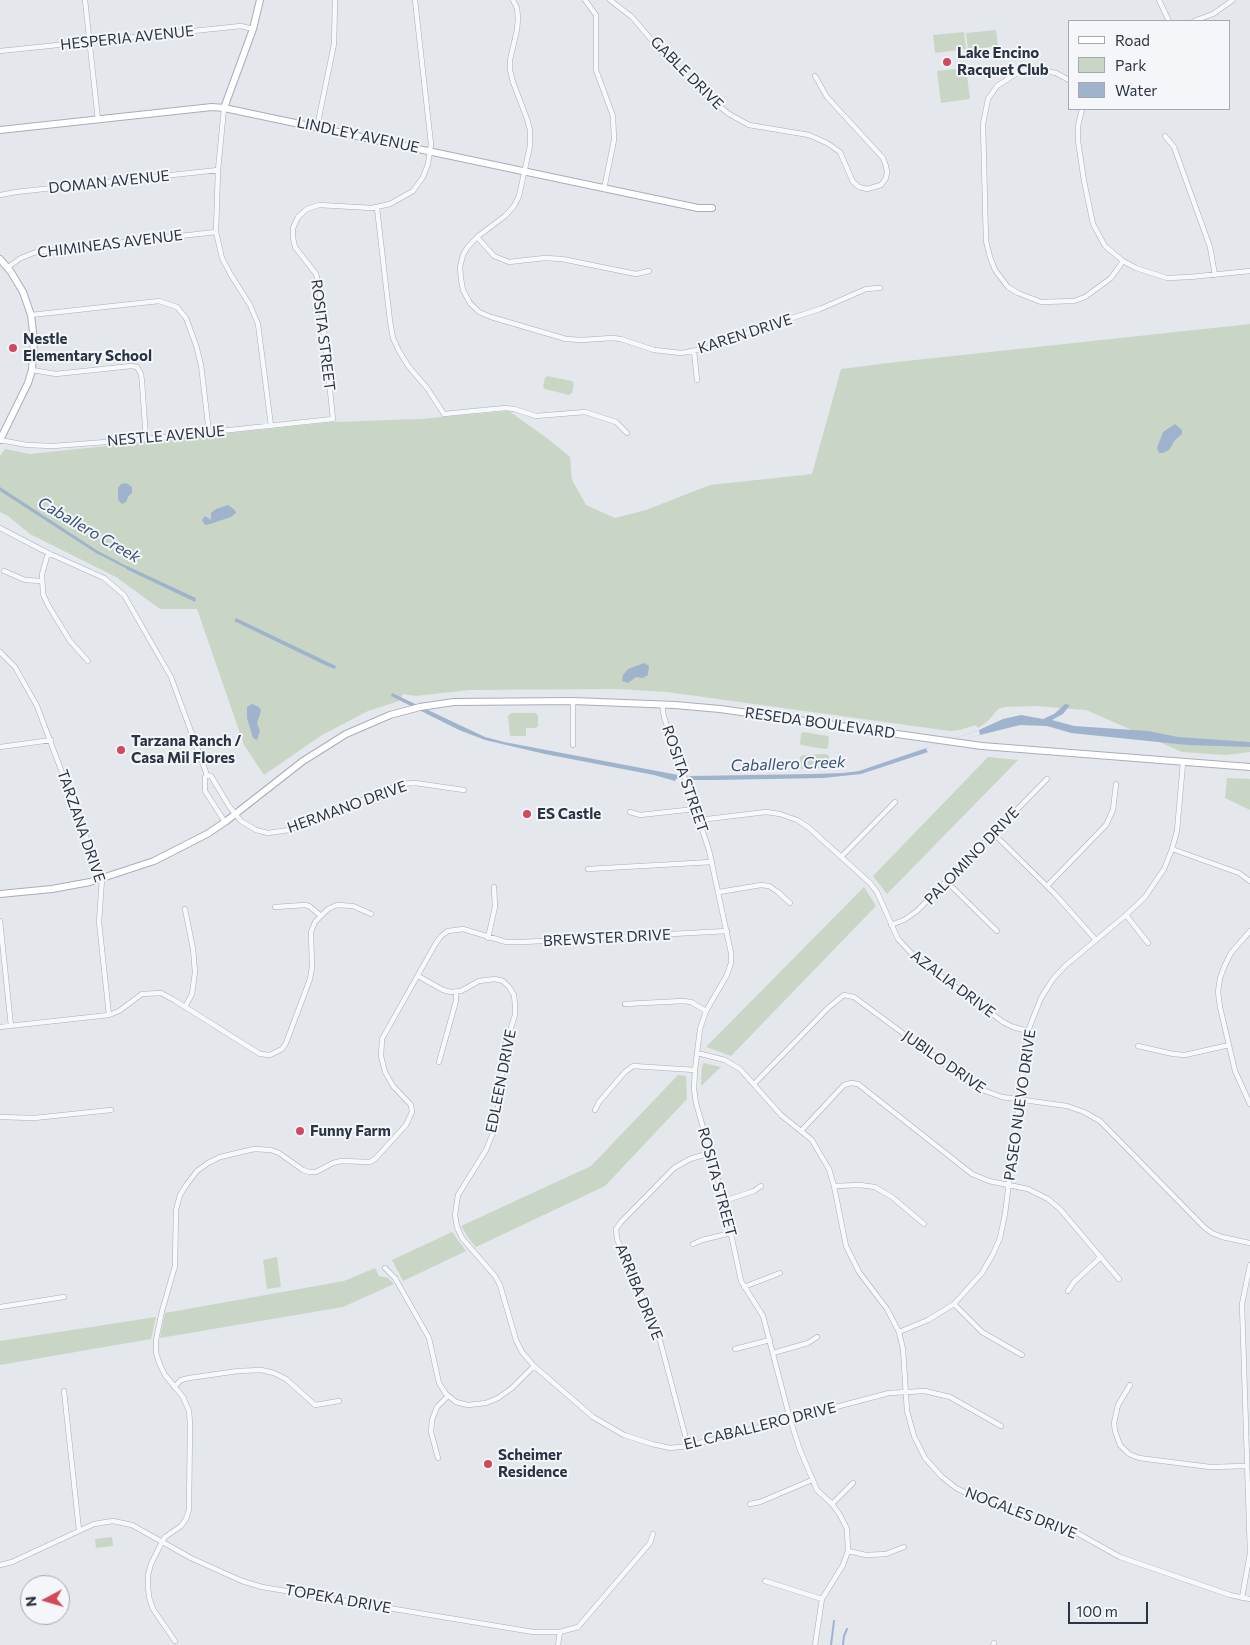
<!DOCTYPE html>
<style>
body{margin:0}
#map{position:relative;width:1250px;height:1645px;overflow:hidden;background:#e4e7ec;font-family:Commissioner,sans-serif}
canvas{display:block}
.legend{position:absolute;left:1068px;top:20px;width:162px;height:90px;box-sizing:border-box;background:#f4f6f9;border:1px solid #a4a8b1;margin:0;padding:6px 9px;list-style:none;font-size:15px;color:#2b3445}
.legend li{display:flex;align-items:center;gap:10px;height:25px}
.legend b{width:25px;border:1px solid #a4a8b1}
.north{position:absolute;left:20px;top:1575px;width:50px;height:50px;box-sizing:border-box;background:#f4f6f9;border:1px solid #a4a8b1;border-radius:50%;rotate:264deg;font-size:14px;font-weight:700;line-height:20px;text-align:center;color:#2b3445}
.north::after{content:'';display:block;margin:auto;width:18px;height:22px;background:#d1495b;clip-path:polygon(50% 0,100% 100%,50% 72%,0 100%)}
.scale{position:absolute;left:1068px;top:1602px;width:80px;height:22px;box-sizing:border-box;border:2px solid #2b3445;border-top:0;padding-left:6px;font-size:15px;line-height:18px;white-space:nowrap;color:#2b3445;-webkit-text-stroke:4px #f4f6f9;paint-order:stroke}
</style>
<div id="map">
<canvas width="1250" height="1645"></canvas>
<ul class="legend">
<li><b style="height:6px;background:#fff"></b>Road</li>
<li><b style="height:14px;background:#c9d6c5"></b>Park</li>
<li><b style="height:14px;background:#9fb4cc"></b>Water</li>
</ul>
<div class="north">N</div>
<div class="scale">100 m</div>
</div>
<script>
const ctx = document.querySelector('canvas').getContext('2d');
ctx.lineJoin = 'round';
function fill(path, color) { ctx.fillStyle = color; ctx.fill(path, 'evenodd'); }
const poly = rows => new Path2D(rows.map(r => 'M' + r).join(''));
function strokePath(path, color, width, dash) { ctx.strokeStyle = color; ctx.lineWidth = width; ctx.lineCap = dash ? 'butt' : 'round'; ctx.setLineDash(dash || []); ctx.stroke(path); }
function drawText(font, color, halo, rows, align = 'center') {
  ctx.font = font + ' Commissioner,sans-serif'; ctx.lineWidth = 4; ctx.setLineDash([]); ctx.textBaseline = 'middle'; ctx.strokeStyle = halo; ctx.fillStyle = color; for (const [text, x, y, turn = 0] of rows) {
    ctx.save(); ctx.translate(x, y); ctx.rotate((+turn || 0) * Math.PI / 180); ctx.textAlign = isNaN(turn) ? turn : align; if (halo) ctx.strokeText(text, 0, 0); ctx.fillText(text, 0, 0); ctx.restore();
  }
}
fill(poly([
 [996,30,998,46,968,50,966,33],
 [964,32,966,49,935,53,933,35],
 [966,68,970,99,941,103,937,71],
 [1250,324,1250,752,1226,755,1182,752,1086,710,1035,706,1005,707,998,709,988,721,978,728,976,725,960,730,950,731,667,692,616,689,469,690,416,696,403,694,399,701,368,711,322,735,264,775,244,745,197,609,160,609,116,577,30,534,8,516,0,512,0,456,5,449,30,454,334,422,420,419,509,411,548,439,570,457,572,480,586,505,615,518,646,510,710,485,812,474,841,369,888,363],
 [547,376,572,381,574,384,572,393,569,395,545,389,543,387,545,378],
 [511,713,536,713,538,716,538,726,536,728,526,728,526,736,510,736,508,716],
 [803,732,828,736,829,738,828,748,825,749,801,745,800,743,801,734],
 [826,754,829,756,829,766,826,768,802,769,800,767,800,757,803,755],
 [988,757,1018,760,887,894,873,876],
 [1227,778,1250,779,1250,810,1225,798],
 [864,887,876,906,731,1056,706,1047],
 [704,1063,721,1067,701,1086,702,1066],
 [678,1075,686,1076,687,1099,605,1186,476,1247,469,1239,461,1226,591,1166],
 [452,1232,466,1251,403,1281,392,1260],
 [277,1257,281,1287,267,1289,263,1260],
 [375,1268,379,1276,388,1278,394,1284,343,1307,160,1338,165,1313,344,1281],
 [156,1317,151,1339,0,1365,0,1341],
 [112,1537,113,1546,96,1548,95,1539]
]), '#c9d6c5');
fill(poly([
 [1175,424,1182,430,1182,434,1175,440,1169,450,1163,453,1159,453,1157,448,1163,432],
 [126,483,132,487,132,493,128,497,126,502,122,504,118,500,118,488,121,484],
 [0,487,98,551,119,562,118,564,96,553,0,491],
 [228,505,235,510,236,513,231,517,207,525,204,524,202,520,205,516,211,520,211,513,216,509],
 [127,566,196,598,195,602,126,569],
 [236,618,336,666,335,669,327,666,234,621],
 [644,663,649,666,648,675,643,678,636,677,628,683,622,681,623,675,628,669],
 [392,693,485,737,504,742,678,775,679,779,676,779,675,781,654,775,545,754,485,740,459,730,391,696],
 [252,704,259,707,261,711,257,723,260,731,257,740,253,738,247,718,247,707],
 [1065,704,1070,705,1063,714,1052,720,1074,726,1148,731,1178,737,1250,742,1250,747,1187,745,1071,733,1047,726,1020,725,980,735,861,774,823,778,716,780,691,780,690,776,814,774,843,773,859,771,979,730,1003,719,1021,715,1043,719,1054,714]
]), '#9fb4cc');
fill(poly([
 [979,730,980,735,928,753,926,748]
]), '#e4e7ec');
strokePath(poly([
 [116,562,128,568],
 [678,777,693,778],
 [831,1645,834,1621],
 [843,1645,844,1636,847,1629]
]), '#9fb4cc', 2);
const street = poly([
 [85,0,98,120],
 [513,0,517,8,518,18,517,30,510,60,510,70,513,82,527,119,530,130,530,146,519,196,514,206,505,216,477,237,467,248,463,255,460,267,461,279,463,290,470,303,479,312,491,317,566,339,582,340,612,338,621,339,654,350,681,353,709,348,752,331,820,309,866,289,880,288],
 [585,0,596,15,596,70,613,116,614,140,604,189],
 [610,0,632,17,666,57,707,96,729,114,749,125,809,135,827,143,840,152,853,182,859,187,867,189,881,185,886,178,887,172,886,166,883,158,827,97,815,76],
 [1159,0,1169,21],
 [1194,21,1213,14,1233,0],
 [0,51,241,26,253,29],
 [1069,80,1056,73,1046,71,1033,70,1019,72,997,86,988,99,983,124,986,241,990,257,995,270,1008,287,1018,293,1041,302,1074,301,1085,297,1111,278,1123,261],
 [224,108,218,170,216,232,222,258,231,275,250,305,258,324,271,426],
 [1082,109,1078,126,1078,141,1084,181,1093,224,1105,246,1123,261,1136,268,1167,278,1190,277,1250,271],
 [317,127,334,44,335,0],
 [1165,136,1174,147,1210,247,1215,275],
 [0,195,16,192,218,170],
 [377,208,390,321,393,338,399,351,409,367,427,388,444,414,505,408,514,409,536,416,585,412,616,422,627,433],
 [477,237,494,256,509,262,545,258,562,259,636,274,649,271],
 [8,267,21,258,36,252,216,232],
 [31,315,159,301,177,307,186,318,196,345,201,365,209,432],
 [694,351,697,380],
 [32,370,56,374,131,366,137,367,141,374,142,382,146,439],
 [0,440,27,445,53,446,146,439,333,419,319,285,316,274,295,247,293,238,293,228,298,217,307,209,319,205,372,208,390,204,413,191,423,177,428,164,431,144,415,0],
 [0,528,48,553,104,578,124,595,171,677,207,775,205,777,205,791,225,822],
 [48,553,42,574,43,594,48,605,70,641,88,661],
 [4,571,25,580,41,581],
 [0,652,15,667,37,706,102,879,99,922,109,1015],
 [662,704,664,717,709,850,731,953,731,963,727,975,706,1011,700,1029,695,1070,694,1089,696,1103,724,1201,741,1281,763,1316,790,1419,800,1450,817,1490,832,1504,840,1515,847,1529,848,1551,843,1565,822,1599,815,1645],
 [573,745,573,701],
 [0,747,51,740],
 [207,775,211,776,229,806,241,821,256,830,268,833,289,830,401,784,415,783,464,790],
 [630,812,640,815,695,809],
 [699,820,766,812,780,814,797,820,808,827,870,883,877,892,898,939,914,956,1003,1022,1013,1027,1028,1031],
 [994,834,1055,894,1095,939],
 [1172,849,1239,873,1250,881],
 [841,857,895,802],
 [588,869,712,862],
 [947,882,997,931],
 [1047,886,1106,825,1113,810,1116,784],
 [719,892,761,885,769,886,778,892,790,903],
 [275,907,305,905,309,906,320,915],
 [1126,915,1148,943],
 [0,921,11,1026],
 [891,925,904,920,917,911,1047,779],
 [1250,931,1231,953,1225,965,1220,978,1218,992,1220,1007,1235,1071,1250,1104],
 [488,938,495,907,494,887],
 [418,976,443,990,451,992,461,991,479,981,495,979,503,981,509,987,514,995,515,1005,515,1015,505,1047,499,1101,493,1133,486,1150,458,1195,455,1215,457,1227,462,1238,495,1276,500,1285,516,1340,522,1352,534,1366,593,1417,624,1435,652,1444,670,1448,688,1446,889,1393,925,1391,950,1397,1001,1426],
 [625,1004,683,1001,691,1002,706,1011],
 [185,1007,192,994,195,972,193,949,185,909],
 [0,1027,109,1015,119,1011,142,994,161,993,174,1000,260,1054,270,1055,282,1049,286,1043,310,979,312,967,311,932,315,922,328,909,337,905,353,906,371,914],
 [1138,1046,1173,1054,1185,1055,1229,1045],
 [697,1053,725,1060,740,1069,781,1115,812,1140,820,1154,829,1169,834,1186,846,1246,859,1272,887,1309,899,1332,903,1349,907,1411,914,1436,925,1458,941,1476,956,1488,974,1497,1070,1529,1120,1557,1230,1595,1250,1599],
 [439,1062,456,1001,456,992],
 [754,1084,829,1007,844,995,854,997,977,1088,1002,1097,1067,1106,1084,1112,1100,1121,1204,1227,1212,1233,1222,1237,1250,1243],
 [595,1110,599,1102,625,1072,633,1066,695,1070],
 [0,1117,34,1118,111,1110],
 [801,1131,844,1085,851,1083,858,1084,972,1174,989,1181,1028,1189,1048,1199,1060,1209,1119,1279],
 [834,1186,860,1185,875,1187,892,1197,924,1224],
 [724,1201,754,1191,761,1186],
 [693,1244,702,1240,731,1233],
 [385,1268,395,1278,429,1338,439,1383,446,1394,456,1402,468,1405,486,1403,498,1398,512,1388,534,1366],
 [744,1287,780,1273],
 [1068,1291,1074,1282,1101,1257],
 [954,1304,982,1332,1022,1355],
 [0,1307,64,1297],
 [899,1332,928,1320,954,1304,982,1273,993,1254,1000,1238,1005,1214,1028,1031,1041,998,1053,979,1065,966,1126,915,1145,897,1164,869,1172,849,1177,831,1183,763],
 [735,1349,770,1340],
 [773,1353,808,1343,817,1337],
 [1130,1385,1118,1405,1114,1423,1115,1431,1120,1445,1129,1454,1139,1458,1210,1467,1247,1466],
 [174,1387,181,1380,189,1378,238,1371,261,1370,274,1373,286,1379,315,1405,339,1401],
 [64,1391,79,1530],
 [688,1446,658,1333,617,1239,616,1229,621,1222,674,1168,690,1159,710,1153],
 [438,1458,431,1432,432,1420,437,1407,448,1396],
 [750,1504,760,1502,812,1480],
 [832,1504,853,1483],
 [848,1551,866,1555,886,1554,904,1547],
 [0,1565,12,1562,94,1524,113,1521,132,1525,191,1558,242,1581,262,1587,533,1632,560,1632,578,1627,650,1543,653,1534],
 [765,1581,822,1599],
 [1242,1598,1250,1553,1242,1304,1250,1265],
 [175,1641,153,1609,149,1597,148,1586,148,1575,151,1564,162,1542,165,1537,181,1526,186,1519,189,1510,190,1424,189,1411,183,1397,165,1375,160,1365,156,1353,156,1340,162,1311,175,1266,176,1210,180,1195,187,1184,197,1171,208,1163,220,1157,254,1149,271,1150,279,1153,303,1170,309,1172,316,1172,333,1163,341,1161,370,1162,375,1159,406,1125,412,1112,411,1105,393,1086,385,1072,381,1056,382,1039,436,943,441,936,448,931,463,929,506,942,523,942,727,931],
 [558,1645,560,1632],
 [993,1645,994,1643]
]);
const secondary = poly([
 [224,108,253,29,260,0],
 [0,130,212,107,224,108,698,208,712,208],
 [0,259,11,272,23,292,31,315,34,340,32,370,28,383,0,440],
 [0,894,52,889,90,882,154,861,207,834,225,822,303,761,346,734,390,715,420,707,454,702,573,701,675,705,720,709,982,746,1250,767]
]);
strokePath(street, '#a9aeb7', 5.5);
strokePath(secondary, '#a9aeb7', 8);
strokePath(street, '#f7f8fa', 4.5);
strokePath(secondary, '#fff', 6);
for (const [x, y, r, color] of [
 [947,62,5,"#d1495b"],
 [13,348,5,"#d1495b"],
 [121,750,5,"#d1495b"],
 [527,814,5,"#d1495b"],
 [300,1131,5,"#d1495b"],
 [488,1464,5,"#d1495b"]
]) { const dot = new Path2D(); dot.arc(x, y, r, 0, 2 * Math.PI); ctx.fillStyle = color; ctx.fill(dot); strokePath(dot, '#f4f6f9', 2); }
drawText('15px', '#2b3445', '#f4f6f9', [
 ["HESPERIA AVENUE",127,38,-6],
 ["GABLE DRIVE",687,73,45],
 ["LINDLEY AVENUE",358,135,12],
 ["DOMAN AVENUE",109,182,-6],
 ["CHIMINEAS AVENUE",110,244,-7],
 ["KAREN DRIVE",745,334,-18],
 ["ROSITA STREET",323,335,83],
 ["NESTLE AVENUE",166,436,-5],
 ["RESEDA BOULEVARD",820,723,8],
 ["ROSITA STREET",685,779,71],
 ["HERMANO DRIVE",347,807,-20],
 ["TARZANA DRIVE",81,826,71],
 ["PALOMINO DRIVE",972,856,-46],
 ["BREWSTER DRIVE",607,938,-3],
 ["AZALIA DRIVE",953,984,37],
 ["JUBILO DRIVE",944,1062,35],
 ["EDLEEN DRIVE",501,1081,-79],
 ["PASEO NUEVO DRIVE",1020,1105,-82],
 ["ROSITA STREET",717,1182,75],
 ["ARRIBA DRIVE",639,1292,68],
 ["EL CABALLERO DRIVE",760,1426,-14],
 ["NOGALES DRIVE",1021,1513,21],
 ["TOPEKA DRIVE",338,1599,10]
]);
drawText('bold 15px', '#2b3445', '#f4f6f9', [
 ["Lake Encino",957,53],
 ["Racquet Club",957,70],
 ["Nestle",23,339],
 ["Elementary School",23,356],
 ["Tarzana Ranch /",131,741],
 ["Casa Mil Flores",131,758],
 ["ES Castle",537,814],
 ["Funny Farm",310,1131],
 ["Scheimer",498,1455],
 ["Residence",498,1472]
], 'left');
drawText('italic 16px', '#34527a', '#f4f6f9', [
 ["Caballero Creek",89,530,30],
 ["Caballero Creek",788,764,-2]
]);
</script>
